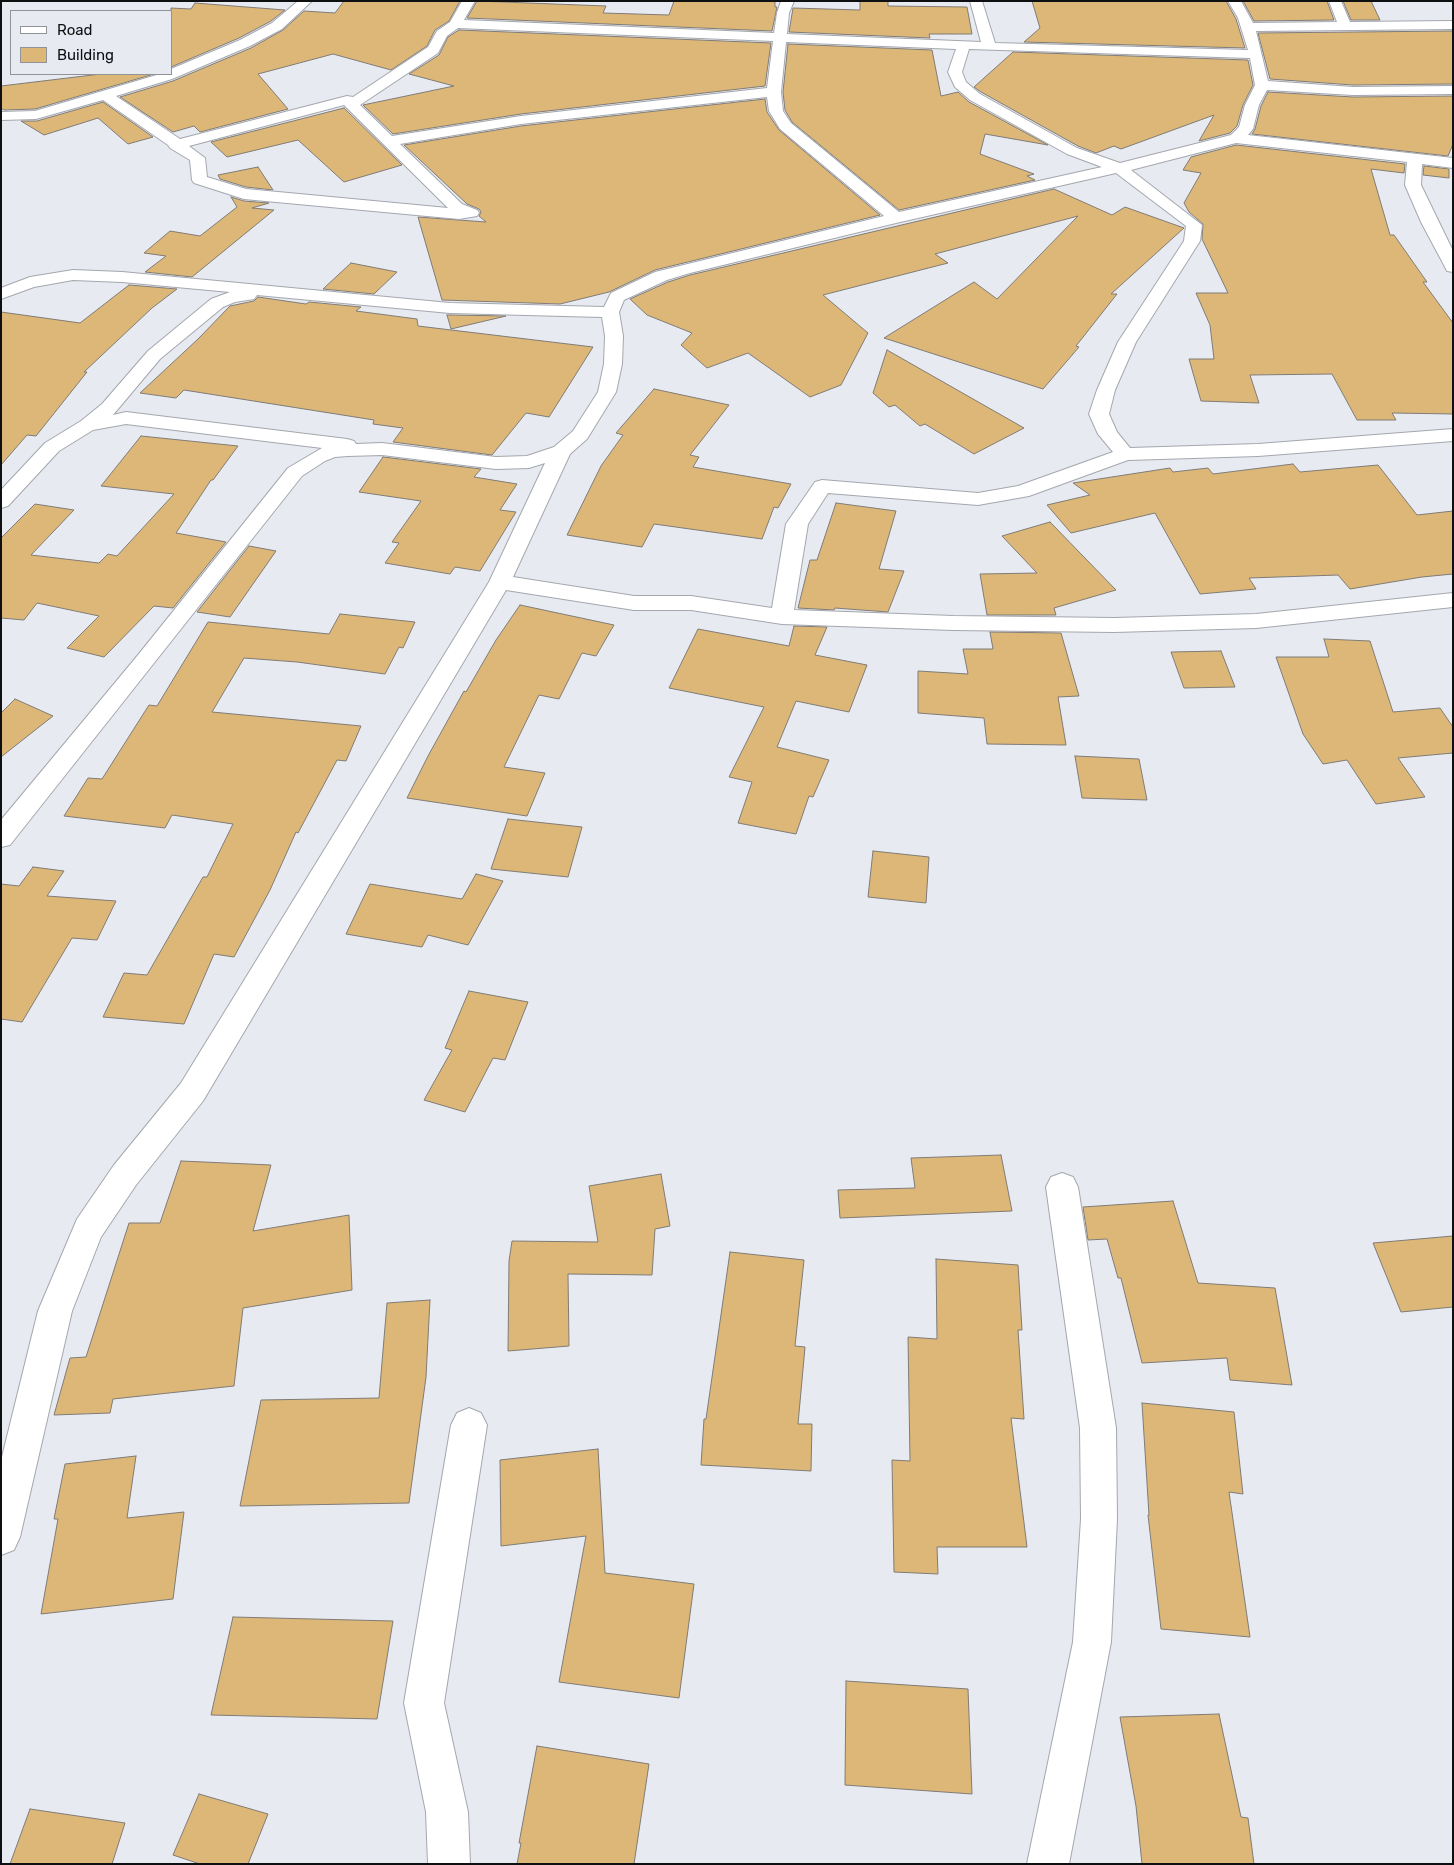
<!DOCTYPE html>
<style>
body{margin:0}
#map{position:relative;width:1454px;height:1865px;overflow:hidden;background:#e7ebf1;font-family:Rubik,sans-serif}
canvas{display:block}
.frame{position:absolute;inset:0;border:2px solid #0e0f11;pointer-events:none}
.legend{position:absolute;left:10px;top:10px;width:162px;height:65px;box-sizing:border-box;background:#e7ebf1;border:1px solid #909397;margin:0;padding:6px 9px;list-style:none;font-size:15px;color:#0e0f11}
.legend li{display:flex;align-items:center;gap:10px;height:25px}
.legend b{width:25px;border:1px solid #909397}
</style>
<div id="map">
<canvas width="1454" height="1865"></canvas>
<div class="frame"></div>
<ul class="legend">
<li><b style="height:6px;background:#fff"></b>Road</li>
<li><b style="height:14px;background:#ddb778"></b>Building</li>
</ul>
</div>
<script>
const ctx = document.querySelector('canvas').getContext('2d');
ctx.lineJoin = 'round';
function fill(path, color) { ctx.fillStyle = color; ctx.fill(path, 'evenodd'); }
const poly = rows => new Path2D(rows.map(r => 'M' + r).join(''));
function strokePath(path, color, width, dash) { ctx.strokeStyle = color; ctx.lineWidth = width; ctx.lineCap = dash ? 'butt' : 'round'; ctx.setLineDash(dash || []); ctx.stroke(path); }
const building = poly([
 [344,1,460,1,449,21,435,30,427,46,391,70,333,54,258,74,288,109,200,132,194,126,173,132,120,97,173,81,251,48,283,30,304,11,335,13,344,1],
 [477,1,606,6,603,13,669,15,674,1,775,1,775,7,777,7,772,31,467,18,477,1],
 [860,1,888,1,888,6,967,7,972,34,929,34,930,38,789,32,793,8,860,10,860,1],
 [1032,1,1226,1,1236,19,1245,48,1024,42,1040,28,1032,1],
 [1243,1,1327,1,1334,20,1254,21,1243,1],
 [1343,1,1371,1,1380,20,1351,20,1343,1],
 [195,3,285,10,271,21,239,38,171,67,171,8,191,9,195,3],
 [459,30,771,43,765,86,521,114,393,134,363,105,454,86,409,74,439,55,448,37,459,30],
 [1453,31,1453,84,1353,85,1270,79,1258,33,1453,31],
 [788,44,932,50,941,96,958,92,969,102,1048,145,985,134,980,154,1034,174,1027,176,1035,180,899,210,792,122,785,110,783,92,788,44],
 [1013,52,1248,60,1253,85,1243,105,1237,126,1230,133,1199,141,1214,115,1121,149,1114,146,1096,153,1078,146,981,92,974,87,1013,52],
 [101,74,154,74,35,109,4,110,1,108,1,86,101,74],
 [1268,92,1353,97,1453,96,1453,144,1448,156,1252,134,1255,129,1261,106,1268,92],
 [765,99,767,112,779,130,880,215,655,270,609,292,560,304,442,300,418,217,486,222,479,216,481,212,479,209,467,204,404,145,521,126,765,99],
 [103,102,153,137,128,144,98,118,44,135,21,121,37,121,103,102],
 [344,108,402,165,344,182,298,140,227,157,211,142,344,108],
 [1236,145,1405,164,1404,173,1371,169,1390,235,1394,235,1427,282,1423,282,1453,323,1453,414,1392,413,1396,420,1357,420,1332,374,1250,375,1259,403,1201,401,1189,359,1214,359,1210,325,1196,293,1228,293,1202,239,1203,224,1189,212,1184,203,1201,173,1183,170,1191,157,1236,145],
 [1424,166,1449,169,1449,178,1423,175,1424,166],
 [258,167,273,190,246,187,220,179,218,175,258,167],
 [1054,189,1112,215,1125,207,1184,228,1111,294,1117,294,1076,346,1079,347,1043,389,884,338,974,282,997,299,1078,216,935,254,948,263,823,295,868,333,841,385,810,397,748,353,707,368,681,345,692,333,647,315,630,299,668,282,690,275,1054,189],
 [231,197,244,201,269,203,252,208,274,210,192,277,145,272,166,256,144,253,170,231,200,236,237,207,231,197],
 [351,263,397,272,374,294,323,289,351,263],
 [129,285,177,289,152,308,84,372,87,372,36,436,27,435,1,465,1,312,80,323,129,285],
 [258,297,306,304,309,302,361,307,356,311,417,319,418,326,593,347,549,417,526,413,492,455,393,442,403,428,373,424,374,420,184,390,176,398,140,393,198,339,230,306,254,301,258,297],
 [447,315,450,315,506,316,451,329,447,315],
 [887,350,1024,428,974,454,925,424,920,426,895,405,889,407,873,393,887,350],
 [654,389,729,405,690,455,699,457,693,467,791,484,778,508,774,507,762,539,654,524,642,547,567,535,601,466,623,435,616,433,654,389],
 [141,436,238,446,213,480,211,480,176,533,226,542,173,608,154,606,104,657,67,648,99,616,37,603,24,620,1,618,1,538,35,504,74,510,31,555,99,563,108,554,117,556,174,494,101,486,141,436],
 [383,457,481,469,474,477,517,484,500,510,516,512,480,571,455,567,450,574,385,563,399,543,392,542,421,501,359,492,383,457],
 [1293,464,1300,472,1378,465,1417,515,1453,511,1453,574,1422,577,1350,589,1338,575,1249,578,1256,589,1200,594,1155,513,1071,533,1047,505,1090,495,1073,483,1170,468,1173,472,1208,468,1213,474,1293,464],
 [836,503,896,511,879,569,904,571,888,612,835,608,834,610,798,608,810,560,817,560,836,503],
 [1050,522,1116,590,1054,608,1056,615,987,615,980,574,1037,573,1002,536,1050,522],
 [249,546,276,551,230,617,197,612,249,546],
 [520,605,614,625,596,656,582,653,559,699,539,695,504,767,545,773,527,816,407,798,428,756,464,691,466,692,496,640,520,605],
 [340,614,415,622,403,648,399,647,385,674,297,662,244,658,212,712,361,726,346,761,337,760,298,833,296,832,270,890,234,957,214,954,184,1024,103,1017,124,973,147,975,203,877,207,877,233,824,172,815,165,828,64,816,88,778,102,779,149,705,157,706,208,622,329,634,340,614],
 [794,626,827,627,815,655,867,665,849,712,796,701,777,747,829,760,813,797,809,796,796,834,738,823,752,782,729,777,764,707,669,688,698,629,789,646,794,626],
 [990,632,1061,633,1079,696,1058,697,1066,745,987,744,984,718,918,713,918,671,968,674,963,649,993,649,990,632],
 [1324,639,1370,641,1393,712,1440,708,1453,727,1453,753,1398,758,1425,797,1376,804,1347,760,1323,764,1303,734,1276,657,1329,657,1324,639],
 [1221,651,1235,687,1184,688,1171,652,1221,651],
 [15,699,53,716,1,757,1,713,15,699],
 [1075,756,1139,759,1147,800,1082,798,1075,756],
 [508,819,582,827,568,877,491,869,508,819],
 [873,851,929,857,926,903,868,897,873,851],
 [33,867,64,871,47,896,116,901,97,940,72,938,22,1022,1,1019,1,884,19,886,33,867],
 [476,874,503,881,468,945,428,935,422,947,346,934,370,884,462,899,476,874],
 [469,991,528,1002,505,1060,493,1058,465,1112,424,1100,452,1050,445,1048,469,991],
 [1001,1155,1012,1211,840,1218,838,1190,915,1188,911,1158,1001,1155],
 [181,1161,271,1165,253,1231,349,1215,352,1290,243,1308,234,1386,113,1399,110,1413,54,1415,70,1358,86,1357,129,1223,160,1223,181,1161],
 [661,1174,670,1226,655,1229,652,1275,568,1274,569,1346,508,1351,509,1261,512,1241,598,1242,589,1186,661,1174],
 [1173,1201,1198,1283,1275,1288,1292,1385,1230,1380,1227,1358,1142,1363,1121,1278,1118,1278,1107,1239,1088,1240,1083,1207,1173,1201],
 [1453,1236,1453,1307,1401,1312,1373,1243,1453,1236],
 [730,1252,804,1260,795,1346,805,1347,798,1424,812,1424,811,1471,701,1465,704,1419,706,1419,730,1252],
 [936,1259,1018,1265,1022,1330,1018,1330,1024,1419,1011,1418,1027,1547,937,1547,938,1574,894,1572,892,1460,910,1461,908,1337,937,1339,936,1259],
 [430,1300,426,1377,409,1503,240,1506,261,1400,379,1398,387,1303,430,1300],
 [1142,1403,1234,1412,1243,1494,1229,1492,1250,1637,1161,1629,1148,1515,1149,1515,1142,1403],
 [598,1449,605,1573,694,1584,679,1698,559,1682,586,1536,501,1546,500,1460,598,1449],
 [136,1456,127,1518,184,1512,173,1599,41,1614,58,1519,54,1519,65,1464,136,1456],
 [233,1617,393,1621,377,1719,211,1715,233,1617],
 [846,1681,968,1689,972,1794,845,1785,846,1681],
 [1219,1714,1241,1817,1248,1818,1254,1864,1142,1864,1136,1806,1120,1717,1219,1714],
 [537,1746,649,1764,634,1864,517,1864,521,1843,519,1843,537,1746],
 [199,1794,268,1814,248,1864,200,1864,173,1855,199,1794],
 [30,1809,125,1823,112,1864,10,1864,30,1809]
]);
fill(building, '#ddb778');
strokePath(building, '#7f7b76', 1);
const minor = poly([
 [298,1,312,1,282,29,250,46,172,79,116,96,180,139,347,96,353,97,428,47,437,31,450,22,462,1,475,1,464,20,774,33,777,13,781,1,794,1,789,13,787,34,981,42,970,1,982,1,995,43,1248,50,1238,18,1228,1,1241,1,1253,23,1337,22,1329,1,1341,1,1350,22,1453,21,1453,29,1256,31,1268,81,1353,87,1453,86,1453,94,1353,95,1267,90,1259,105,1253,129,1248,135,1453,158,1453,168,1422,164,1421,185,1453,251,1453,272,1447,271,1445,267,1421,222,1405,185,1407,162,1236,143,1131,170,1202,225,1200,241,1136,342,1115,390,1109,414,1117,432,1130,448,1258,444,1453,429,1453,441,1258,456,1128,460,1029,496,978,505,828,493,808,524,794,610,953,616,1114,618,1256,614,1453,593,1453,607,1256,628,1114,632,953,630,782,624,691,610,634,610,506,590,203,1101,136,1185,101,1237,72,1311,20,1537,14,1550,1,1555,1,1461,38,1311,77,1219,114,1165,181,1083,489,582,545,463,529,468,496,469,382,455,348,456,335,457,325,461,302,476,10,845,1,847,1,820,138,655,288,468,322,448,126,424,93,430,59,451,8,506,1,508,1,490,45,443,81,421,102,404,148,351,211,299,230,292,122,282,73,280,34,287,1,299,1,288,30,277,73,270,122,272,450,303,604,307,611,293,655,272,884,216,780,129,769,111,767,97,521,124,400,144,462,204,477,210,479,213,477,216,459,219,244,199,194,183,192,180,190,160,170,148,168,145,103,100,36,119,1,120,1,112,35,111,160,74,171,74,171,69,240,40,272,23,298,1],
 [458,28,773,41,767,88,521,116,392,136,360,105,438,53,447,36,458,28],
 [786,42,956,49,948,72,955,87,970,100,1067,154,1102,167,899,212,791,123,783,111,781,92,786,42],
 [969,49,1250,58,1255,85,1245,105,1239,127,1231,135,1120,163,1077,148,980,94,966,82,962,72,969,49],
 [344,105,448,208,246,189,207,177,205,158,189,146,344,105],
 [1116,173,1186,226,1184,241,1118,342,1097,390,1089,414,1098,434,1113,452,1018,486,978,493,822,480,815,482,786,524,772,608,691,596,634,596,513,577,570,454,587,439,616,392,622,364,623,336,619,312,624,300,667,280,690,273,896,223,1116,173],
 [257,295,450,313,602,317,605,336,604,364,598,392,573,431,554,447,527,456,496,457,382,443,356,444,354,441,347,439,126,412,113,415,160,359,223,307,235,302,254,299,257,295],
 [1062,1173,1073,1177,1078,1187,1116,1428,1117,1519,1111,1642,1069,1864,1027,1864,1073,1642,1081,1519,1080,1428,1046,1187,1051,1177,1062,1173],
 [469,1408,481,1413,487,1425,444,1703,468,1812,470,1864,428,1864,426,1812,404,1703,451,1425,457,1413,469,1408]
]);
strokePath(minor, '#a4a7ad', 2);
fill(minor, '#fff');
</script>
